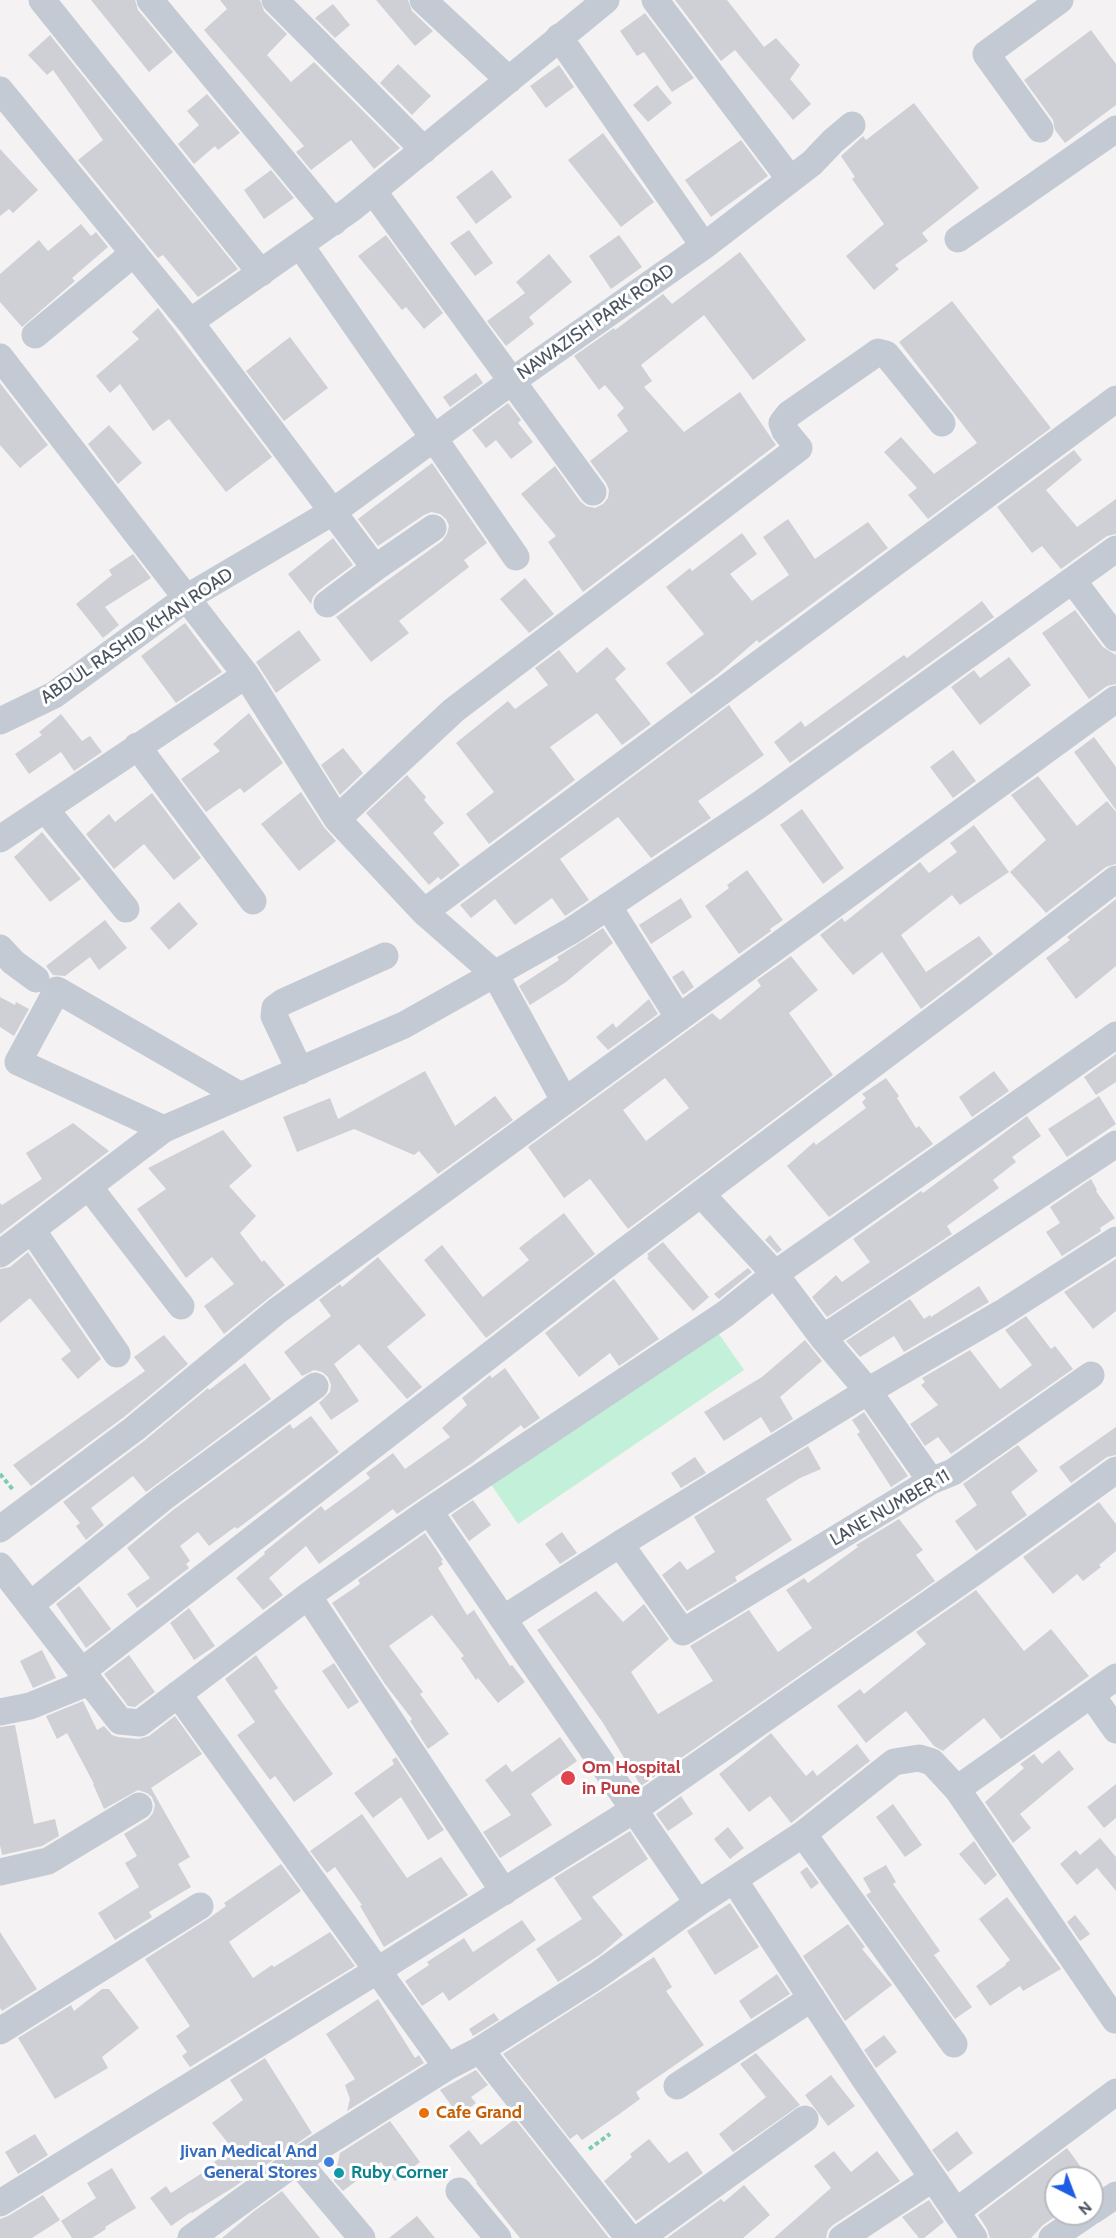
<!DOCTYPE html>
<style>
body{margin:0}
#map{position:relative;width:1116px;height:2238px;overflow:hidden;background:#f4f2f2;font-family:Cabin,sans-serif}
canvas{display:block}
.north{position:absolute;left:1044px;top:2166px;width:60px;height:60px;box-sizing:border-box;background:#fff;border:2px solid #b7babf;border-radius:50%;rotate:138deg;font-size:16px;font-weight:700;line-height:24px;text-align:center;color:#4a535f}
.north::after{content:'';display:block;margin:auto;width:21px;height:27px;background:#1d5ce3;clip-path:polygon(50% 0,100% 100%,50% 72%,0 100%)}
</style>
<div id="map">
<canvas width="1116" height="2238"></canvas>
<div class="north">N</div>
</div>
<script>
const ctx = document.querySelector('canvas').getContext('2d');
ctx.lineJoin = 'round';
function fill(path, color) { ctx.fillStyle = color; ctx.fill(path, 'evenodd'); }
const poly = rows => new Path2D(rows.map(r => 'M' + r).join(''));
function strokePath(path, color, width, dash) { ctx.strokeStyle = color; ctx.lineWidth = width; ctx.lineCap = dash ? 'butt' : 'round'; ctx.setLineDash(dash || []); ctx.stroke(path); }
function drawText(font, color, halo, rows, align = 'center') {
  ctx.font = font + ' Cabin,sans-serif'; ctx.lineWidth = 6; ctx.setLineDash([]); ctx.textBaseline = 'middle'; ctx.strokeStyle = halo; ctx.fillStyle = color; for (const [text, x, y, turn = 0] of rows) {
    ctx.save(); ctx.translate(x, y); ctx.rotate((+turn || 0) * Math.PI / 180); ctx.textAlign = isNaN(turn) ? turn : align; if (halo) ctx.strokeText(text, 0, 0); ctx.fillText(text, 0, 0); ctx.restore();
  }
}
fill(poly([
 [712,1324,744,1370,518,1524,486,1477]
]), '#c3f0d9');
fill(poly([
 [91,0,135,0,138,10,173,52,149,72],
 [220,0,260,0,264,11,287,34,267,55,291,82,314,62,400,148,374,169,351,140,311,170,296,152,304,146,204,30,227,9],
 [376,0,408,0,412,11,433,31,415,46],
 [675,0,727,0,764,47,776,38,800,65,790,79,811,104,793,120,735,50,721,61],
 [333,4,350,25,335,38,315,18],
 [645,13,694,78,672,92,644,52,637,56,620,31],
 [1091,30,1116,64,1116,105,1065,143,1055,130,1053,120,1024,80],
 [50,35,238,269,198,297,163,255,158,258,78,160,103,140,53,70,47,75,28,55],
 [398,64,431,96,412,115,380,83],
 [559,65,574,87,546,108,530,86],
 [657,85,672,103,648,122,633,105],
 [207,94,240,133,218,150,215,146,194,164,178,144,199,125,187,111],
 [914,103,979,188,922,233,928,241,895,265,899,269,874,290,846,256,884,224,852,179,855,177,841,156,863,136,866,140],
 [603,133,654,202,621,227,568,160],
 [741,140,768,176,711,217,685,180],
 [0,149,38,190,13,213,9,209,0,216],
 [271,170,294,198,264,219,244,190],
 [492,170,512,197,476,224,456,197],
 [81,224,91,236,96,232,108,247,72,278,75,281,22,327,0,302,0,274,39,240,48,251],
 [469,230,493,263,475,276,450,243],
 [386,235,443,313,424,329,406,307,402,310,358,256],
 [619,235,642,267,611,289,589,256],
 [740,252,806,340,753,380,704,315,641,365,652,381,644,387,684,432,740,392,776,445,583,592,548,542,556,536,521,494,555,466,580,501,586,506,595,508,603,504,608,498,609,490,606,483,590,461,628,431,617,415,624,408,605,385,599,390,574,356,614,328,615,330,663,294,672,304],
 [549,254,572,282,529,317,534,324,506,346,487,321,525,293,516,282],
 [952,301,1051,428,928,519,908,495,917,488,884,452,901,437,934,474,977,443,899,342],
 [158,308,272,457,226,492,169,419,153,431,120,384,110,393,96,376,139,339,132,332],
 [290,337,328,388,284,421,246,371],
 [476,373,483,383,450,407,443,397],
 [0,383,48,445,20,468,0,445],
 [508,403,521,420,518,423,533,442,511,459,496,440,486,448,472,430],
 [109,425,142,463,118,484,88,444],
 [1074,450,1082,460,1046,490,1077,527,1116,499,1116,534,1107,536,1061,569,1042,546,1032,553,997,507],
 [432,463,487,543,464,560,469,567,399,621,409,633,371,662,336,617,442,541,447,534,449,526,446,519,440,514,431,512,424,515,378,546,358,519],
 [788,519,815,559,868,522,888,548,759,643,757,640,718,674,691,694,666,663,704,634,666,587,690,568,692,571,742,533,757,554,730,574,752,601,789,575,763,537],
 [333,538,353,565,318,591,313,597,311,604,288,574],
 [133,554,151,578,105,607,119,625,103,638,76,604,112,575,109,570],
 [525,578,554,614,529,633,500,599],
 [982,601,994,617,790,763,774,742,801,721,805,727,904,655,907,658],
 [1075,610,1103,647,1116,655,1116,684,1107,686,1089,699,1042,633],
 [185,623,222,672,176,703,141,656],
 [299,630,321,660,276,693,256,662],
 [607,647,626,669,615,679,651,724,622,745,597,713,550,747,575,780,489,844,466,814,494,792,456,743,508,701,515,709,548,685,535,668,559,650,577,673],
 [1009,657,1031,685,980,725,951,687,974,670,980,678],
 [729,705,764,755,698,801,711,818,651,858,618,817,560,859,589,900,565,916,552,898,515,925,495,899,471,918,460,905],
 [249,713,283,763,244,793,240,788,206,812,181,779,220,751,213,744],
 [61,714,82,741,90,736,102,752,74,771,61,752,29,774,15,754,42,735,39,732],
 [1094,737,1116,767,1116,810,1074,752],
 [343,748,363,773,340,795,321,765],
 [953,750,976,781,953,798,930,767],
 [407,775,426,797,424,800,444,823,433,833,460,865,441,880,438,877,429,885,366,813],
 [1038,776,1077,826,1107,801,1116,812,1116,864,1106,867,1046,913,1010,872,1046,840,1011,795],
 [301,792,324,827,336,841,299,871,261,824],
 [152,793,201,858,174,880,144,844,114,869,86,834,109,814,115,822],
 [802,809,844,868,823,884,780,825],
 [974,825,1009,872,960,905,952,895,901,935,926,972,979,936,993,954,921,1009,882,952,853,975,820,935,842,918,845,922,920,862,929,873,957,852,950,843],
 [42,832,81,879,50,902,14,857],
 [747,870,783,920,770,929,771,931,739,954,705,906,729,888,727,885],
 [681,898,692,917,651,944,639,925],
 [1116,899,1116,966,1076,999,1046,958,1070,940,1067,937],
 [179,902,198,924,169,950,150,928],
 [105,920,127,948,99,970,90,957,65,976,53,975,46,966],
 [603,928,613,943,566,982,530,1005,519,986,559,960,557,957],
 [791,956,818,990,789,1013,833,1075,628,1229,590,1179,564,1198,528,1147,712,1013,720,1020,761,986,757,980],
 [665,1078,689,1108,646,1141,623,1110],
 [683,970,694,987,683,995,672,977],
 [0,997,15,1005,16,1002,29,1009,14,1036,0,1027],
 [649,999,658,1014,608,1050,596,1037,613,1023,616,1028],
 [1116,1054,1116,1082,1096,1095,1084,1077],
 [425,1071,455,1126,495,1096,513,1120,438,1174,419,1151,414,1155,354,1129,297,1152,283,1117,330,1098,338,1119],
 [994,1071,1009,1091,972,1117,959,1097],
 [886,1078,899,1096,897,1098,916,1128,919,1126,933,1144,829,1217,787,1166,814,1142,816,1145,866,1108,862,1102,866,1098,862,1094],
 [1099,1096,1116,1124,1067,1157,1048,1129],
 [1027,1116,1041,1136,1012,1157,1016,1162,993,1180,999,1188,947,1226,952,1234,827,1317,812,1297,836,1275,842,1282,870,1262,853,1239,921,1191,923,1193],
 [73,1123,109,1151,0,1234,0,1203,2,1205,42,1179,26,1153],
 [223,1130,252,1166,229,1186,256,1216,240,1233,262,1262,264,1260,285,1285,224,1334,204,1306,234,1284,212,1257,186,1278,137,1209,166,1189,148,1168],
 [1091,1179,1097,1190,1096,1191,1115,1218,1100,1228,1101,1231,1062,1256,1046,1232,1060,1223,1050,1207],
 [564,1213,595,1254,486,1338,424,1260,442,1245,483,1297,529,1260,519,1248],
 [770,1235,782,1250,777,1253,765,1240],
 [663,1242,709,1297,693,1311,647,1258,649,1256,647,1254],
 [28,1252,101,1359,78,1379,61,1359,71,1351,30,1298,0,1323,0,1269,10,1267],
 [378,1257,426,1315,387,1347,422,1387,407,1399,359,1344,334,1364,359,1401,331,1420,319,1403,330,1392,331,1385,328,1377,322,1372,314,1370,302,1376,284,1352,331,1316,319,1300,340,1284,342,1287],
 [1116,1259,1116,1311,1093,1329,1064,1292],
 [748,1268,752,1272,719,1299,714,1294],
 [614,1279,659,1339,619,1366,610,1353,579,1377,545,1333],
 [979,1286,989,1302,904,1352,894,1336,860,1357,846,1341,910,1299,924,1319,930,1315,931,1317],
 [1026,1316,1051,1349,1055,1346,1073,1369,951,1454,938,1437,925,1446,910,1424,938,1405,921,1385,925,1382,922,1378,970,1350,1000,1389,1032,1365,1005,1330],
 [164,1335,188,1364,124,1417,31,1486,13,1465,145,1371,134,1357],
 [805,1340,822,1361,780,1397,793,1419,771,1433,761,1417,724,1441,704,1412,762,1377],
 [245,1363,271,1399,146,1492,133,1476,91,1508,104,1525,86,1540,76,1526,80,1523,63,1502,144,1441,208,1388,209,1390],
 [505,1368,540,1418,524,1429,521,1425,472,1463,397,1514,393,1509,319,1564,306,1546,269,1578,283,1595,263,1610,236,1578,265,1554,264,1552,321,1506,325,1511,370,1478,366,1473,393,1453,405,1469,450,1437,442,1428,467,1405,462,1398,490,1375,492,1378],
 [864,1412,908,1476,891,1487,857,1434,860,1432,852,1420],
 [311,1416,339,1452,237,1529,235,1527,209,1546,198,1532,180,1546,190,1561,186,1564,189,1568,137,1608,127,1594,150,1578,127,1548,173,1510,290,1424,293,1429],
 [1116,1427,1116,1455,1107,1457,1071,1483,1059,1467],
 [1018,1445,1038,1471,1011,1492,1027,1515,976,1551,955,1521,977,1505,963,1484],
 [808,1446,821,1469,800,1478,766,1499,792,1540,735,1577,737,1581,687,1611,662,1575,680,1561,687,1570,715,1552,694,1517],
 [695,1457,706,1473,681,1488,671,1473],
 [473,1500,491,1525,469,1541,451,1515],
 [1099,1502,1116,1524,1116,1551,1099,1565,1101,1567,1083,1581,1077,1574,1053,1594,1023,1557],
 [899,1519,923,1550,916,1555,935,1581,641,1786,603,1723,537,1630,596,1591,623,1622,644,1604,669,1639,631,1672,658,1714,713,1681,690,1646,749,1610,778,1652,812,1628,786,1590,804,1578,808,1583,858,1547,856,1545],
 [562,1532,577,1553,560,1564,545,1544],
 [425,1533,443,1560,441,1561,443,1564,438,1568,467,1615,474,1610,510,1666,512,1665,525,1682,498,1703,478,1678,476,1680,461,1658,464,1656,432,1615,389,1646,423,1692,420,1694,449,1734,428,1749,410,1721,412,1719,385,1684,332,1603,360,1584,358,1580],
 [79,1586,111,1629,86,1648,56,1604],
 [976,1590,1024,1651,1051,1629,1089,1676,1001,1739,984,1718,943,1751,934,1746,906,1711,866,1743,837,1706,860,1689,864,1694,926,1644,916,1632],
 [189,1608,215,1646,194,1660,170,1623],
 [42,1650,56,1678,33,1688,20,1661],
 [129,1655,155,1692,135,1707,128,1706,104,1674],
 [256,1655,278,1688,274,1691,333,1774,294,1802,275,1776,270,1780,237,1735,255,1722,225,1679],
 [334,1663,359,1702,348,1709,322,1671],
 [83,1701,97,1730,104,1726,112,1735,118,1737,138,1739,149,1736,175,1716,202,1754,151,1788,190,1857,178,1864,191,1887,149,1912,152,1917,115,1940,98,1913,139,1887,125,1863,137,1856,124,1834,148,1819,153,1813,155,1805,152,1797,147,1793,138,1790,104,1809,93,1784,94,1784,67,1733,57,1739,46,1716],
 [15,1725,34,1824,55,1819,59,1836,42,1846,2,1855,0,1845,0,1727],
 [771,1733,806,1776,813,1770,817,1776,857,1744,870,1761,791,1823,770,1796,749,1812,719,1774],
 [560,1737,577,1761,531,1794,552,1825,500,1858,483,1832,511,1815,485,1780,506,1764,512,1772],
 [1059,1750,1074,1769,1020,1814,1031,1828,1013,1843,985,1802,1024,1768,1020,1764,1034,1754,1042,1764],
 [396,1757,444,1830,428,1840,401,1797,373,1818,354,1793,394,1764,392,1760],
 [1116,1784,1116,1818,1104,1828,1087,1807],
 [681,1796,693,1814,668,1831,656,1814],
 [893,1804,922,1845,905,1857,876,1817],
 [362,1814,407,1878,441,1857,468,1895,384,1947,360,1906,362,1905,335,1867,327,1873,310,1851],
 [728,1827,744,1848,730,1859,714,1839],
 [630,1831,648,1859,592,1897,623,1935,601,1954,558,1982,536,1949,582,1919,554,1878],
 [1100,1838,1116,1857,1116,1891,1097,1868,1077,1885,1060,1864,1076,1850,1080,1855],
 [974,1841,997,1875,985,1885,959,1854],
 [281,1864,301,1891,229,1942,253,1978,272,1965,274,1967,330,1932,355,1966,190,2067,182,2056,187,2052,176,2036,190,2026,145,1959,208,1919,226,1906,224,1903],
 [886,1865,896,1882,893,1884,940,1951,934,1955,972,2007,955,2019,866,1895,871,1892,863,1878],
 [807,1867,819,1883,811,1889,800,1872],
 [1007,1897,1061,1969,1023,1991,1020,1986,990,2006,976,1986,1006,1965,1005,1964,1010,1960,979,1919],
 [730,1903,759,1947,715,1975,687,1931],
 [1075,1915,1090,1934,1080,1941,1067,1922],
 [522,1920,536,1940,449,2001,443,1992,422,2006,405,1981,429,1965,427,1962,464,1938,473,1952],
 [848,1924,865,1947,862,1949,892,1985,845,2021,803,1956],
 [0,1932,37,1989,2,2011,0,2008],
 [654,1957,672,1987,666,1991,704,2045,636,2092,640,2099,618,2115,582,2140,577,2134,570,2139,503,2054],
 [777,1974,790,1994,751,2019,739,2001],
 [102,1989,109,1989,139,2028,102,2057,108,2068,55,2099,18,2038,71,2005,74,2011],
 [378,1999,415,2058,419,2055,424,2063,347,2111,350,2099,345,2085,355,2079,326,2034],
 [494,2013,499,2020,473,2036,469,2029],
 [884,2035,897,2052,876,2068,864,2050],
 [756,2053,800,2105,733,2152,719,2134,766,2097,740,2064],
 [265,2058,312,2133,234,2187,192,2213,191,2212,171,2226,150,2198,166,2186,171,2193,216,2164,214,2162,232,2148,212,2123,243,2100,230,2080],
 [476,2070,488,2085,471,2097,476,2103,459,2116,440,2090],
 [831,2075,855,2106,828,2126,805,2095],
 [515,2119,609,2238,520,2238,476,2183,477,2182,449,2146,469,2130,481,2145],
 [390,2121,420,2162,395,2181,381,2162,343,2191,334,2181,340,2153],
 [957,2131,973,2153,948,2172,932,2150],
 [35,2134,48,2155,18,2174,5,2152],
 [649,2139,669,2163,687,2151,703,2173,636,2221,604,2181,632,2157,630,2154],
 [1067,2148,1089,2178,1056,2178,1056,2216,1043,2225,1031,2238,990,2238,987,2229,978,2215],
 [834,2151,851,2172,877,2151,900,2181,833,2225,828,2230,826,2238,774,2238,831,2188,814,2166],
 [112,2168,136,2208,105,2227,106,2229,92,2238,72,2238,61,2221,96,2198,87,2183],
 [744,2185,770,2215,743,2238,667,2238,721,2199,724,2202],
 [282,2191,320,2238,222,2238,253,2212],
 [43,2195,60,2220,32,2238,0,2238,0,2219,8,2216],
 [929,2200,944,2222,924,2238,919,2238,902,2217],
 [417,2216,435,2238,389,2238]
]), '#cfd0d6');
strokePath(poly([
 [0,1474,14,1491],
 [589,2149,610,2134]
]), '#7bcdae', 4, [4.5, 3]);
strokePath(poly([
 [42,0,261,273],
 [150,0,334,222],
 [275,0,424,150],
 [423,0,509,80],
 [655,0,790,179],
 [559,37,704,246],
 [0,90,190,322,375,568,327,604],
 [1040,129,986,54,1060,0],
 [373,191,593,492],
 [958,239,1116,129],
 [300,245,516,557],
 [190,322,351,209,606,0],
 [35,335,134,253],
 [0,357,246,675,337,819],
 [375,568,433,528],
 [1073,581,1116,638],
 [0,721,54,695,188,597,334,511,512,381,704,246,812,163,833,141,852,125],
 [137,746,253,901],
 [45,809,126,909],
 [0,839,246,675],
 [608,906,679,1018],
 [424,912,1116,399],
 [0,948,13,962,36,979],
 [300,1071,274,1016,275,1008,283,1002,385,956],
 [564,1100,495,974,424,912,337,819,454,710,799,448,785,431,782,423,789,414,871,357,878,352,886,354,942,423],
 [164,1129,18,1062,57,990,241,1096],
 [89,1187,181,1306],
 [701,1194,775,1274,823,1338,868,1391,931,1481],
 [32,1230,117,1354],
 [0,1254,164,1129,404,1025,571,931,759,805,1116,549],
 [823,1338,1116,1144],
 [1091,1375,953,1472,931,1481,683,1632,620,1544,868,1391,1002,1313,1116,1240],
 [429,1511,698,1903],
 [0,1529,134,1429,277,1311,1116,699],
 [0,1566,120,1721,140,1723,308,1596,429,1511,725,1314,775,1274,1116,1035],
 [308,1596,504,1892],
 [30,1605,163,1498,315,1386],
 [503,1619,620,1544],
 [81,1672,610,1262,975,988,1116,879],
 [178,1694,447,2067],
 [1092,1696,1116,1730],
 [0,1712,30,1706,89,1682],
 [957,1789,1115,2020],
 [803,1834,954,2044],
 [0,1872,48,1861,139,1806],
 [734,1880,864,2078,974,2238],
 [0,2031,200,1906],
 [480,2050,629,2238],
 [677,2086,812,1998],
 [297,2161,362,2238],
 [459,2191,498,2238],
 [0,2203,378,1970,635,1809,976,1571,1116,1470],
 [957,2211,1116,2092],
 [1092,2211,1116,2195],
 [191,2238,297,2161,447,2067,480,2050,598,1975,698,1903,803,1834,894,1762,919,1758,932,1762,957,1789,1116,1677],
 [640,2238,805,2119],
 [842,2238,933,2178],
 [1052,2238,1087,2214]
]), '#c3cad3', 27);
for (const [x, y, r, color] of [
 [568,1778,8,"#e0444e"],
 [424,2113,6,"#e8710a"],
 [329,2162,6,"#3f7fe0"],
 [339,2173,6,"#0f9aa8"]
]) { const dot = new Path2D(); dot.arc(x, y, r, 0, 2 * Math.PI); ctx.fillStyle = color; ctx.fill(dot); strokePath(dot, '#fff', 2); }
drawText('18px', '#4a535f', '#fff', [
 ["NAWAZISH PARK ROAD",596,322,-35],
 ["ABDUL RASHID KHAN ROAD",137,636,-34],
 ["LANE NUMBER 11",890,1508,-30]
]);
drawText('bold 18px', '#be3a42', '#fff', [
 ["Om Hospital",582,1768],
 ["in Pune",582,1789]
], 'left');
drawText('bold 18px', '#c56008', '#fff', [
 ["Cafe Grand",436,2113]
], 'left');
drawText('bold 18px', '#366cbe', '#fff', [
 ["Jivan Medical And",317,2152],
 ["General Stores",317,2173]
], 'right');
drawText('bold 18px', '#0d838f', '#fff', [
 ["Ruby Corner",351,2173]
], 'left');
</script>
